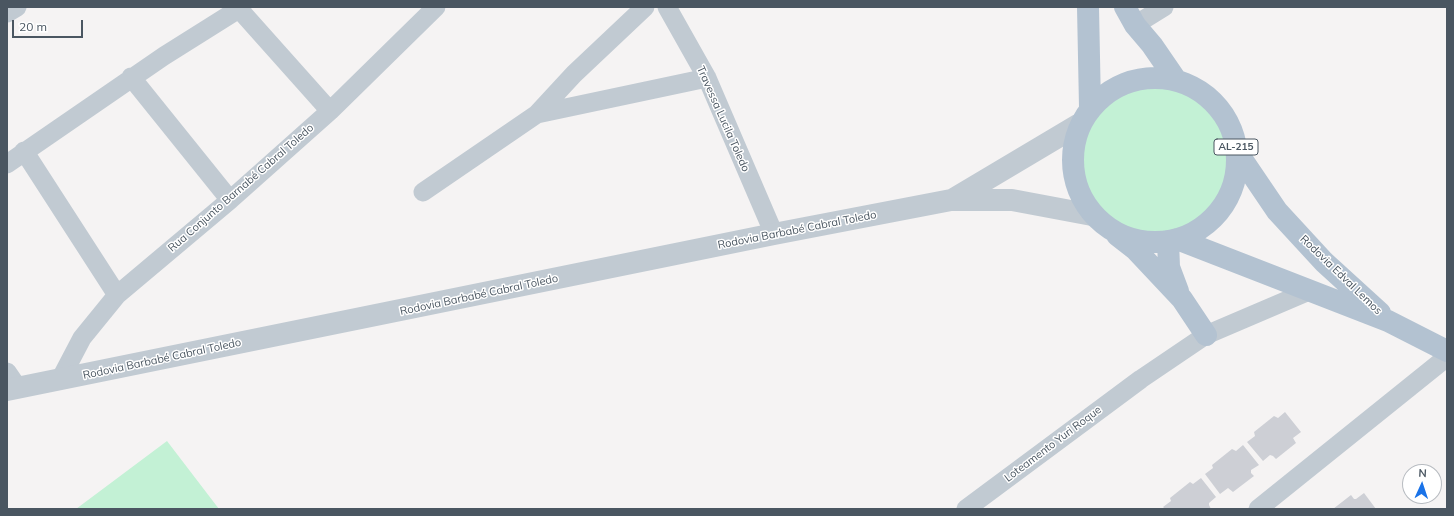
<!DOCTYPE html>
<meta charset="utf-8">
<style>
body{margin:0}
#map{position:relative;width:1454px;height:516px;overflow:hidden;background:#f5f3f3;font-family:Mulish,sans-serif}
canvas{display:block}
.frame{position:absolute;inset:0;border:8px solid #4a5661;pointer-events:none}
.north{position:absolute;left:1402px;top:464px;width:40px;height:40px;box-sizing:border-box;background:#fff;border:1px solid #b7bbc0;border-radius:50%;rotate:3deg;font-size:11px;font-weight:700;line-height:16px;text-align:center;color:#4a5661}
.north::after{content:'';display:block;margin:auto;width:14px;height:18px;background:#1a73e8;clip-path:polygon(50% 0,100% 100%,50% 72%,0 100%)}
.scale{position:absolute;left:12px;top:20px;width:71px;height:18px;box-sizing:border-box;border:2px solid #4a5661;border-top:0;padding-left:5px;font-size:12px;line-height:14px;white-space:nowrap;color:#4a5661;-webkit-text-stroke:3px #fff;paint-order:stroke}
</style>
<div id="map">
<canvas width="1454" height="516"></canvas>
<div class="frame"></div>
<div class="north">N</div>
<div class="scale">20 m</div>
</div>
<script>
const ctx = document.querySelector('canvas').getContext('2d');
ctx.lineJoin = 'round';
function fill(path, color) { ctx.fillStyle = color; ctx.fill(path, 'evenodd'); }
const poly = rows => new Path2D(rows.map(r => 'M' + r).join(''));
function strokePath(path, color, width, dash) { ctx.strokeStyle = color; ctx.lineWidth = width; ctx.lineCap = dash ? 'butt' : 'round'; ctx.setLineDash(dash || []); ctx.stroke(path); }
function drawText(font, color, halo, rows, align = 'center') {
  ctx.font = font + ' Mulish,sans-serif'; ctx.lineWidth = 3; ctx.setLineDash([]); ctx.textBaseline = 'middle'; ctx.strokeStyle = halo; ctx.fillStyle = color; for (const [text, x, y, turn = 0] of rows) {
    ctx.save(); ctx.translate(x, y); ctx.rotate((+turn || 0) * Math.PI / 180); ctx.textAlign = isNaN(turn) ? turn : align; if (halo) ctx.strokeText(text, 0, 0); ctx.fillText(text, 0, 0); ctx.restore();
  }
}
fill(poly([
 '1081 159a74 74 0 1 1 148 0a74 74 0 1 1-148 0Z',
 [167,441,219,509,76,509]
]), '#c3f1d5');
fill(poly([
 [1285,412,1301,432,1293,438,1296,443,1276,459,1273,456,1270,455,1263,461,1247,442,1255,436,1254,432,1274,416,1278,418],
 [1243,445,1259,465,1251,470,1251,473,1254,476,1233,492,1228,488,1220,494,1205,474,1213,468,1212,465,1232,449,1236,451],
 [1201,478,1216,497,1209,503,1209,505,1211,509,1165,509,1163,507,1171,501,1170,498,1190,482,1193,484],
 [1364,493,1376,509,1333,509,1351,495,1354,499,1356,499]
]), '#cdcfd5');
strokePath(poly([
 [667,7,707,78,774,234],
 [239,9,330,111],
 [7,13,17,7],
 [1135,25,1164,7],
 [131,77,230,200],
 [537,114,707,78],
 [24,151,117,295],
 [7,164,164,56,242,7],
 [423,192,537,114,574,74,645,7],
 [7,372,18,388],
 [60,380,82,338,117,295,230,200,330,111,436,7],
 [966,509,1141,379,1206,335,1309,291],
 [1258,509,1447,357]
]), '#c1cad2', 19);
strokePath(poly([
 [952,200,1078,125],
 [7,390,774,234,951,200,1012,200,1092,215]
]), '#c1cad2', 22);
strokePath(poly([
 [1088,7,1090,107],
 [1125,7,1135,25,1152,45,1176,80],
 '1073 160a82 82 0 1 1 164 0a82 82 0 1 1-164 0Z',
 [1237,152,1277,211,1324,262,1380,313],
 [1117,235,1135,249,1182,299,1206,335],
 [1177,239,1388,321,1447,351],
 [1168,241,1169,267,1178,291]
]), '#b3c2d1', 22);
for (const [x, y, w] of [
 [1236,147,44]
]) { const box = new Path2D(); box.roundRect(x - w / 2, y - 8, w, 16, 3); ctx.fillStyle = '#fff'; ctx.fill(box); strokePath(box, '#4a5661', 1); }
drawText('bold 10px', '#4a5661', null, [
 ["AL-215",1236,147]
]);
drawText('11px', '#4a5661', '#fff', [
 ["Travessa Lucila Toledo",723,119,66],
 ["Rua Conjunto Barnabé Cabral Toledo",241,188,-41],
 ["Rodovia Barbabé Cabral Toledo",797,230,-11],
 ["Rodovia Edval Lemos",1341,275,44],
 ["Rodovia Barbabé Cabral Toledo",479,295,-12],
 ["Rodovia Barbabé Cabral Toledo",162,359,-12],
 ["Loteamento Yuri Roque",1053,444,-37]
]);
</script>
